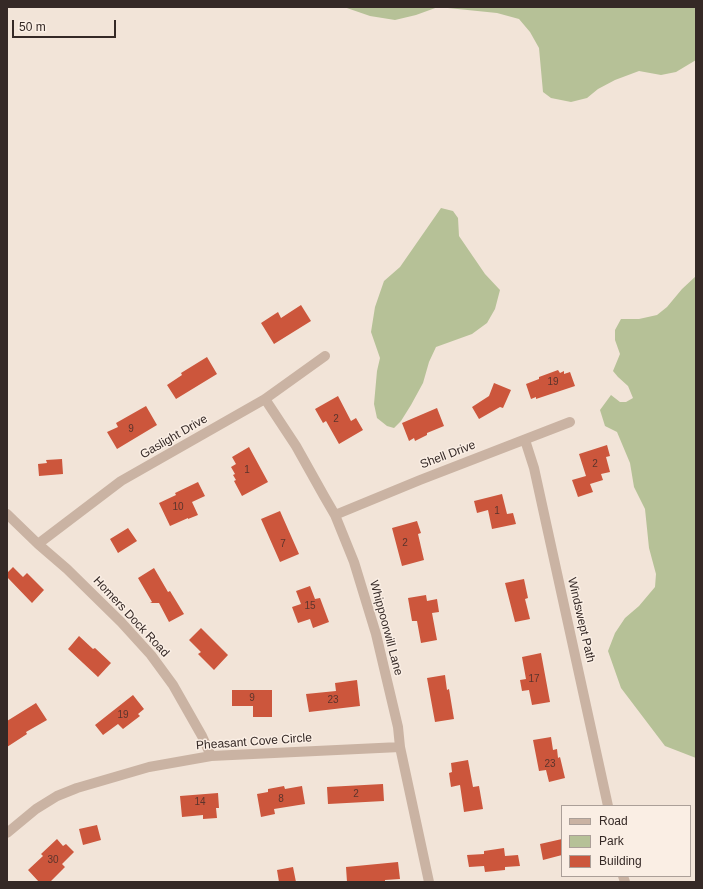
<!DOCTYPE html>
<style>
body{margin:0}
#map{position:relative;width:703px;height:889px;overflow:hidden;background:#f2e4d8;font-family:Helvetica,sans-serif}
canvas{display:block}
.frame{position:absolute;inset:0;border:8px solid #352926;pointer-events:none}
.legend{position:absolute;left:561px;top:805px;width:130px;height:72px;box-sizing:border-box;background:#faeee4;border:1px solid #ab9f98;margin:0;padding:5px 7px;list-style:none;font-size:12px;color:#352926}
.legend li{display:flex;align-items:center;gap:8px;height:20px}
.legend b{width:20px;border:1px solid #ab9f98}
.scale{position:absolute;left:12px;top:20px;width:104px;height:18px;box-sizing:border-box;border:2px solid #352926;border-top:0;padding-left:5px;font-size:12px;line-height:14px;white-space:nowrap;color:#352926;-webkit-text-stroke:3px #faeee4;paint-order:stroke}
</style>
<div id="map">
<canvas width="703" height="889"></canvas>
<div class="frame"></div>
<ul class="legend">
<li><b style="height:5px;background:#cab3a3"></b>Road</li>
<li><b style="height:11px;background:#b6c197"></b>Park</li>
<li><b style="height:11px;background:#cc563c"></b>Building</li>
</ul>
<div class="scale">50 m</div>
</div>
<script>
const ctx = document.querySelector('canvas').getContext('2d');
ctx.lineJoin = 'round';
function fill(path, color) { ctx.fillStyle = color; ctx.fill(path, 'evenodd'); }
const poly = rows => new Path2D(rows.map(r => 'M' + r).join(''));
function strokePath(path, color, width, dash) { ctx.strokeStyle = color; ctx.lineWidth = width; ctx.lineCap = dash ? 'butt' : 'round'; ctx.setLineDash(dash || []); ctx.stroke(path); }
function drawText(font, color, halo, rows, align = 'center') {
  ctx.font = font + ' Helvetica,sans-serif'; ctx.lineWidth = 3; ctx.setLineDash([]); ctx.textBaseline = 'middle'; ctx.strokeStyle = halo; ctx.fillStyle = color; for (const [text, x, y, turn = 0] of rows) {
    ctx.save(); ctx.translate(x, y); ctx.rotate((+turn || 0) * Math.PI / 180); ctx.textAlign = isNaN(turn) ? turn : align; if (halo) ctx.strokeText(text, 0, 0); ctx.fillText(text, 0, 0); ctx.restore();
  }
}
fill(poly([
 [344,7,696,7,696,60,676,72,661,75,639,71,615,80,598,89,587,98,571,102,551,98,543,92,539,48,530,32,519,19,497,13,438,7,416,15,395,20,370,16],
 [441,208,453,211,458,218,459,236,485,274,500,290,495,309,487,323,472,334,436,347,429,362,423,383,411,405,401,421,394,428,387,426,377,418,374,404,377,371,380,358,371,332,375,307,384,281,400,267],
 [696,276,696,758,665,746,621,688,608,651,615,633,625,618,639,606,655,587,656,574,649,548,645,509,634,487,630,463,617,432,605,426,600,410,611,395,620,402,626,402,633,398,628,386,618,377,613,371,620,354,615,340,615,330,621,319,639,319,657,315,667,307,682,289]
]), '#b6c197');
fill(poly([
 [301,305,311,321,274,344,261,323,278,312,281,318],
 [207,357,217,374,176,399,167,385,182,375,181,373],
 [558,370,560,373,564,371,564,374,570,372,575,386,536,399,536,397,531,399,526,384,539,379,539,377],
 [494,383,511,390,503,408,500,407,479,419,472,407,489,396],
 [338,396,351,421,356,418,363,430,339,444,326,421,323,423,315,409],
 [146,406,157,425,117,449,107,432,118,427,116,423],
 [437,408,444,426,427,433,427,435,415,441,414,438,409,441,402,423],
 [607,445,610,456,606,457,610,472,601,474,603,480,590,484,593,492,578,497,572,480,586,476,579,454],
 [249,447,268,482,242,496,234,481,236,480,233,475,235,474,231,467,236,464,232,457],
 [62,459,63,474,39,476,38,464,47,463,46,460],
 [198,482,205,496,192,502,198,515,188,519,188,518,170,526,159,503,176,495,175,493],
 [502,494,507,514,513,513,516,524,492,529,488,510,477,513,474,501],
 [280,511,299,554,280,562,261,519],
 [417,521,421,533,418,534,424,560,402,566,392,528],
 [128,528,137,541,118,553,110,539],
 [13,567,23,577,27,573,44,590,32,603,7,577,7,573],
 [154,568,168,592,170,591,184,614,169,622,159,603,150,603,152,602,138,578],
 [524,579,528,598,525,599,530,619,515,622,505,583],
 [310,586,315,599,320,598,329,622,313,628,310,619,298,623,292,607,301,604,296,591],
 [426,595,427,601,437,599,439,612,432,613,437,640,421,643,417,621,412,621,408,598],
 [201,628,228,655,214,670,198,654,201,652,189,640],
 [79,636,93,649,95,648,111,663,98,677,68,649],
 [541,653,550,702,532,705,529,690,522,691,520,680,526,679,522,657],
 [445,675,447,690,449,689,454,719,435,722,427,678],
 [357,680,360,706,309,712,306,694,336,691,335,683],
 [232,690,272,690,272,717,253,717,253,706,232,706],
 [133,695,144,709,138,714,140,716,123,729,118,724,103,735,95,725],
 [36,703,47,720,26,732,27,734,7,747,7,721],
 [551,737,553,750,557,749,558,758,560,757,565,778,549,782,546,770,539,771,533,740],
 [468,760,473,787,479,786,483,809,464,812,460,785,451,787,449,773,452,772,451,763],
 [383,784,384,801,328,804,327,787],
 [284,786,285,789,302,786,305,804,274,809,275,814,261,817,257,794,268,792,268,789],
 [218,793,219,808,216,808,217,818,203,819,203,815,182,817,180,796],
 [97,825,101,840,83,845,79,829],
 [57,839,63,846,66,844,74,852,62,864,65,867,50,882,39,882,28,870,43,856,41,854],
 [562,839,562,855,543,860,540,844],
 [504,848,505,856,518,855,520,866,505,867,505,870,485,872,484,866,469,867,467,855,484,854,484,851],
 [398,862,400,879,385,880,385,882,347,882,346,867],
 [293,867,296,882,279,882,277,870]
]), '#cc563c');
strokePath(poly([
 [265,399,296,446,324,496,335,515,354,562,376,634,398,727,400,747,429,882],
 [525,440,534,468,608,806],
 [7,514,38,544,67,569,121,622,151,655,173,685,202,736,211,756],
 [335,515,420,480,570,422],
 [38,544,121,481,265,399,325,356],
 [7,833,36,809,57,796,77,788,149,767,211,756,400,747],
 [623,876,625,882]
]), '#cab3a3', 10);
drawText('10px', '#5b342c', null, [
 ["19",553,382],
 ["2",336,419],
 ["9",131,429],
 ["2",595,464],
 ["1",247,470],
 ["10",178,507],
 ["1",497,511],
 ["2",405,543],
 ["7",283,544],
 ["15",310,606],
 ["17",534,679],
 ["9",252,698],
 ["23",333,700],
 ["19",123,715],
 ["23",550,764],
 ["2",356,794],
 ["8",281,799],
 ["14",200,802],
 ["30",53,860]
]);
drawText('12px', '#352926', '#faeee4', [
 ["Gaslight Drive",174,437,-30],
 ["Shell Drive",448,455,-21],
 ["Homers Dock Road",131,617,47],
 ["Windswept Path",581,620,77],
 ["Whippoorwill Lane",386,628,75],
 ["Pheasant Cove Circle",254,742,-4]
]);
</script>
